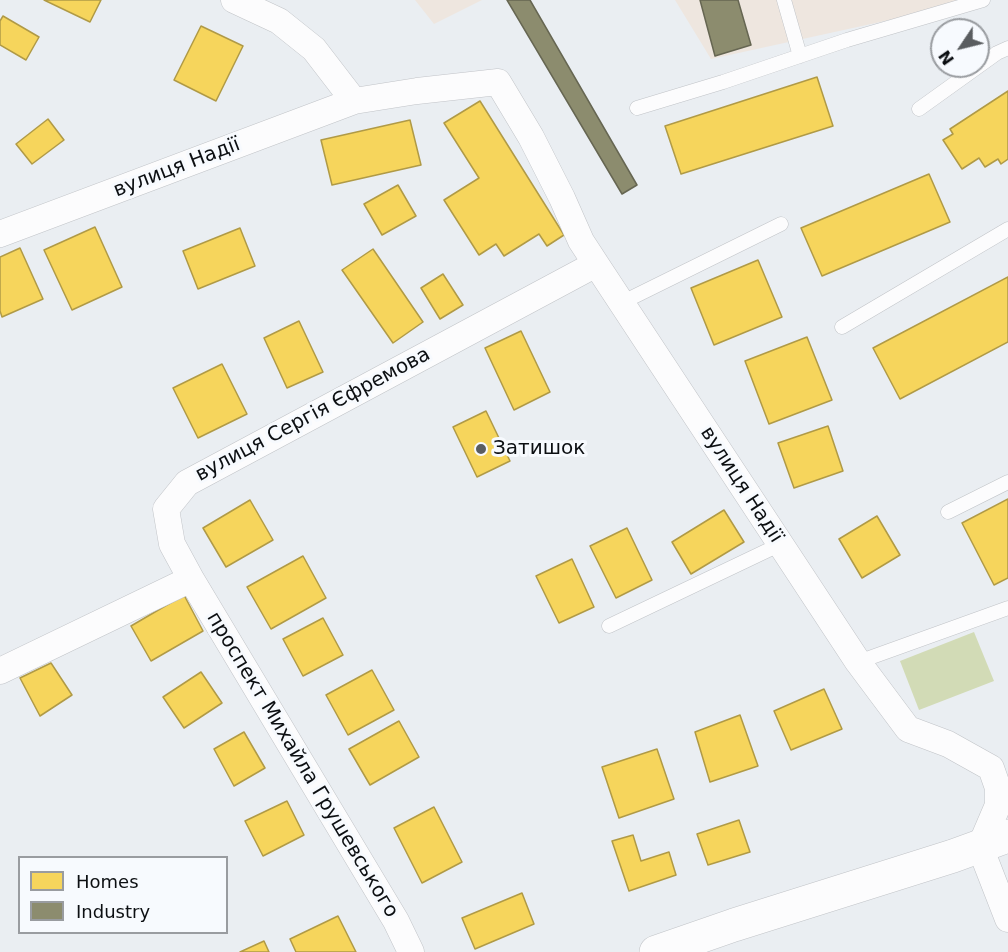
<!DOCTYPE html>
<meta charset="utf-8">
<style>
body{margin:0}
#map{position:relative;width:1008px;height:952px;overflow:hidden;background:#eaeef2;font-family:"DejaVu Sans",sans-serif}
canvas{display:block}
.legend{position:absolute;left:18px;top:856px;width:210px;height:78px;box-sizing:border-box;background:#f7fafe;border:2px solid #999ca0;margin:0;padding:8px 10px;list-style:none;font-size:18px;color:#0c0f12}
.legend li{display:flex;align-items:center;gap:12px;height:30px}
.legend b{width:30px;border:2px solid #999ca0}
.north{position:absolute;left:930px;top:18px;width:60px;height:60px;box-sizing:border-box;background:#f7fafe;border:2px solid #999ca0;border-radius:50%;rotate:235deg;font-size:16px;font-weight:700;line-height:24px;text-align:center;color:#0c0f12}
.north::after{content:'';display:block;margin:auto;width:21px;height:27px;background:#5a5d60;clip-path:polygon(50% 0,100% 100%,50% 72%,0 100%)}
</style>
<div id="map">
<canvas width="1008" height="952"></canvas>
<ul class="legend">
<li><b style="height:16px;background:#f6d55c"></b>Homes</li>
<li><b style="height:16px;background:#8c8c6e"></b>Industry</li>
</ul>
<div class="north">N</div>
</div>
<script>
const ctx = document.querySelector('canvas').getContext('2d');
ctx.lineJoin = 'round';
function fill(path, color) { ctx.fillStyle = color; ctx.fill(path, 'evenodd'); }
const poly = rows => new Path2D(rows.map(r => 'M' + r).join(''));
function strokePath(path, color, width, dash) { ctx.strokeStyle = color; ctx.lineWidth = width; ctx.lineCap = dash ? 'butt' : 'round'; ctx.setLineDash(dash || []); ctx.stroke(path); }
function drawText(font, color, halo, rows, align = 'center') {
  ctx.font = font + ' "DejaVu Sans",sans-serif'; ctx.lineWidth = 6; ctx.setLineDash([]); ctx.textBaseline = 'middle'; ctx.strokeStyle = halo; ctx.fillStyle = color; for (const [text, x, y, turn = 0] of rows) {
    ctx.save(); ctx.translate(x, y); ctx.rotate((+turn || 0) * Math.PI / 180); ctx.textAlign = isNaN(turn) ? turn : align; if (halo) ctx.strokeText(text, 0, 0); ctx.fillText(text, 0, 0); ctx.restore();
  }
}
fill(poly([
 [415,0,482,0,434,24],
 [675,0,981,0,711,59]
]), '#eee6df');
fill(poly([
 [974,632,994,681,919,710,900,661]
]), '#d2dbb6');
const homes = poly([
 [44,0,101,0,90,22,44,0],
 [3,16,39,37,26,60,0,45,0,21,3,16],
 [201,26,243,46,216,101,174,80,201,26],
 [817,77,833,126,681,174,665,126,817,77],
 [1008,91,1008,159,1001,164,998,159,985,167,979,158,962,169,943,140,953,134,950,129,1008,91],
 [480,101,564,235,547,246,539,234,504,256,496,244,479,255,444,200,479,178,444,123,480,101],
 [48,119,64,140,32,164,16,144,48,119],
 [410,120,421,165,332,185,321,140,410,120],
 [929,174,950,222,822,276,801,228,929,174],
 [398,185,416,216,382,235,364,204,398,185],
 [95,227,122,287,72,310,44,250,95,227],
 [240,228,255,266,198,289,183,251,240,228],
 [20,248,43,299,2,317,0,311,0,257,20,248],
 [373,249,423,322,393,343,342,270,373,249],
 [758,260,782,317,714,345,691,288,758,260],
 [443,274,463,305,440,319,421,288,443,274],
 [1008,277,1008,342,900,399,873,348,1008,277],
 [299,321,323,372,287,388,264,338,299,321],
 [521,331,550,392,514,410,485,348,521,331],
 [807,337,832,400,769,424,745,361,807,337],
 [222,364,247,414,198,438,173,388,222,364],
 [486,411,510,461,477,477,453,427,486,411],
 [828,426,843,471,794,488,778,443,828,426],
 [1008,499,1008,578,994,585,962,523,1008,499],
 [250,500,273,540,226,567,203,528,250,500],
 [724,510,744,542,691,574,672,542,724,510],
 [877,516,900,555,862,578,839,539,877,516],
 [627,528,652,580,616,598,590,546,627,528],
 [303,556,326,598,271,629,247,587,303,556],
 [572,559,594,607,559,623,536,576,572,559],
 [184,595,203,631,151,661,131,626,184,595],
 [323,618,343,655,303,676,283,639,323,618],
 [51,663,72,695,40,716,20,678,51,663],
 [372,670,394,710,348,735,326,695,372,670],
 [201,672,222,703,184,728,163,697,201,672],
 [824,689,842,729,791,750,774,711,824,689],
 [740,715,758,766,710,782,695,732,740,715],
 [399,721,419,757,370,785,349,749,399,721],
 [244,732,265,768,234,786,214,749,244,732],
 [657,749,674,799,619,818,602,767,657,749],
 [287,801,304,835,263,856,245,821,287,801],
 [434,807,462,862,422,883,394,828,434,807],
 [739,820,750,852,708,865,697,834,739,820],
 [633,835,641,861,669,852,676,875,629,891,612,841,633,835],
 [522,893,534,924,475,949,462,918,522,893],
 [338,916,356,952,296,952,290,939,338,916],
 [264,941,269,952,240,952,264,941]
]);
fill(homes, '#f6d55c');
strokePath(homes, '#b09a46', 1.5);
const industry = poly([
 [507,0,530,0,637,185,622,194,507,0],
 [700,0,738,0,751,45,715,56,700,0]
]);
fill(industry, '#8c8c6e');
strokePath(industry, '#666652', 1.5);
const lane = poly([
 [784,0,800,56],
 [637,108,723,82,847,40,983,0],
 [919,109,997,53,1008,48],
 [621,303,781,224],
 [842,327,1008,229],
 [948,512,1008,482],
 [609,626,781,544],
 [858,662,1008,608]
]);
const street = poly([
 [234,0,279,21,314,49,354,101,417,91,498,82,531,137,562,198,581,241,596,264,858,662,908,729,948,744,991,768,998,788,998,805,980,847,1008,919],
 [0,234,354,101],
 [191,579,396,921,411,952],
 [0,671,191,579,172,544,166,509,187,483,596,264]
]);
const secondary = poly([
 [656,952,734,925,953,856,1008,836]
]);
strokePath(lane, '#c0c3c7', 15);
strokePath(street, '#c0c3c7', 27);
strokePath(secondary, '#c0c3c7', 34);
strokePath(lane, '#fcfcfd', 14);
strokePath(street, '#fcfcfd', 26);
strokePath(secondary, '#fcfcfd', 33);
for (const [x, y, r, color] of [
 [481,449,6,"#5a5d60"]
]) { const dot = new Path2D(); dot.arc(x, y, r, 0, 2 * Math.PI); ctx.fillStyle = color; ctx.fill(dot); strokePath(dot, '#f7fafe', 2); }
drawText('20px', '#0c0f12', '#f7fafe', [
 ["вулиця Надії",177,168,-21],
 ["вулиця Сергія Єфремова",313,415,-28],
 ["вулиця Надії",741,485,57],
 ["проспект Михайла Грушевського",302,765,59]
]);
drawText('20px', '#0c0f12', '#f7fafe', [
 ["Затишок",493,449]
], 'left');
</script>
